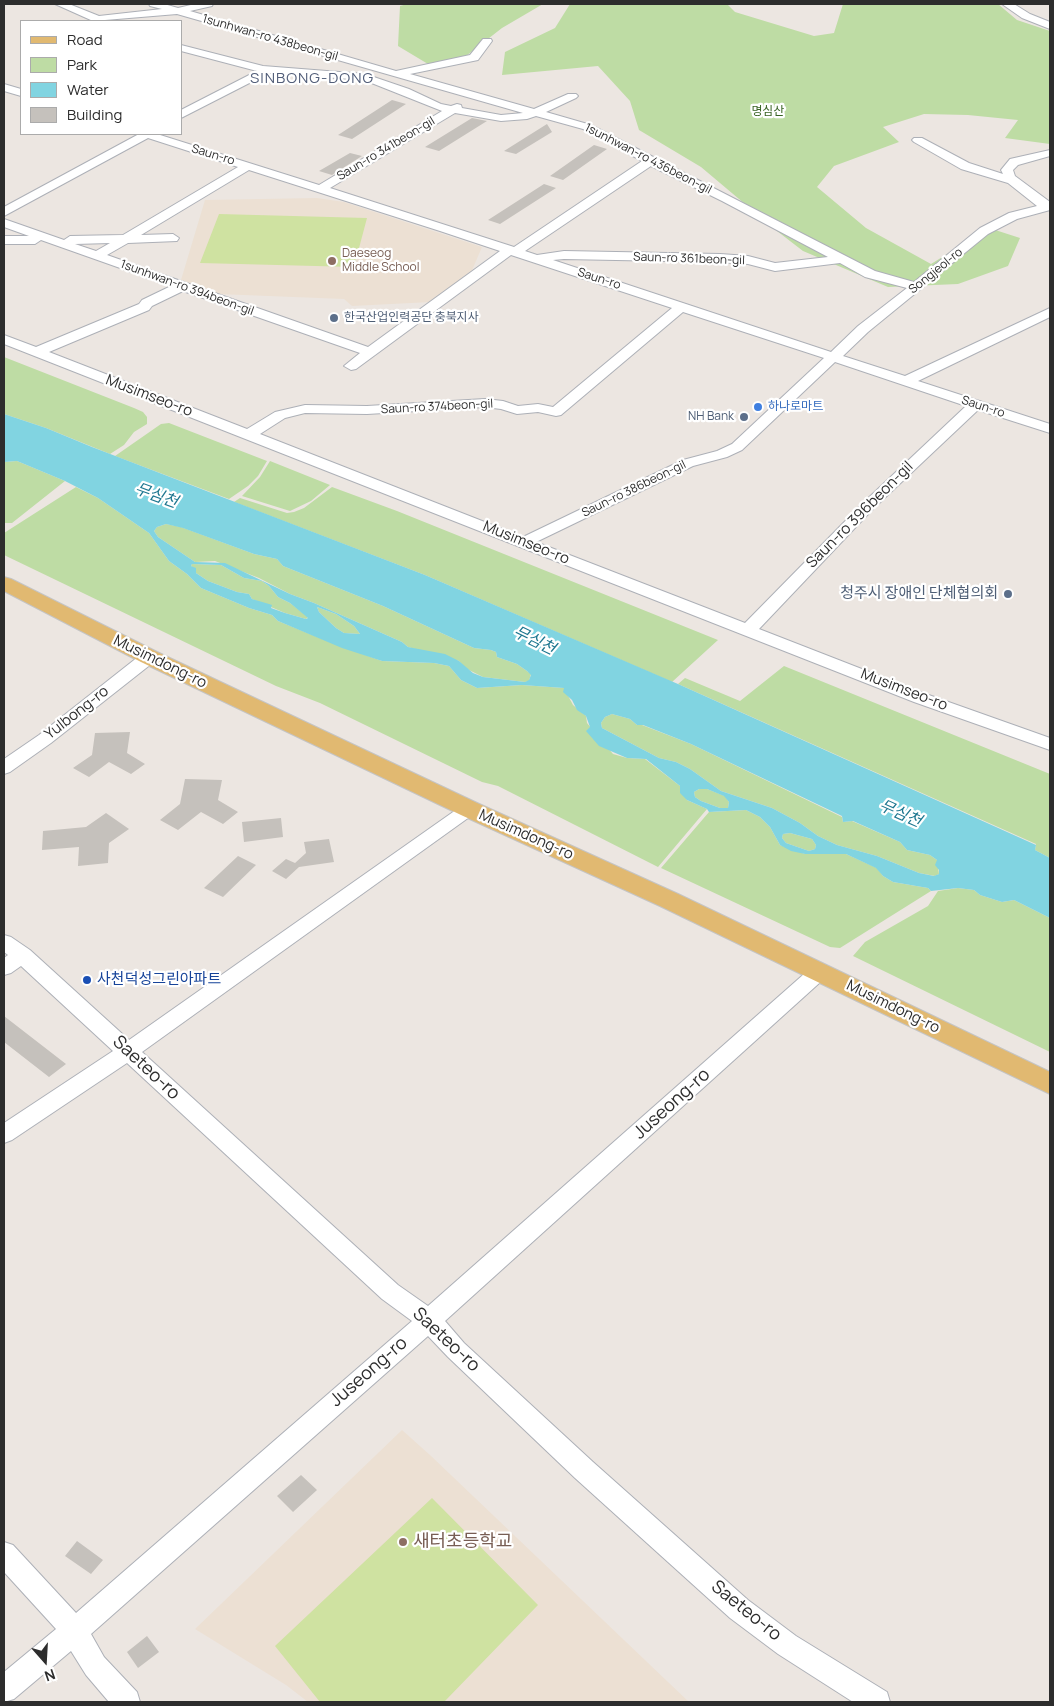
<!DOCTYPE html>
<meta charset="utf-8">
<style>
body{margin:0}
#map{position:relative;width:1054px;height:1706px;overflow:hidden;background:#ece6e1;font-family:Manrope,sans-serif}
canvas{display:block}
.frame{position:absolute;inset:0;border:5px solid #2d2d2d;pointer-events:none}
.legend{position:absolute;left:20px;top:20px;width:162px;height:115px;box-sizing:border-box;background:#fff;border:1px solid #ababab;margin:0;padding:6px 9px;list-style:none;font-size:15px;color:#2d2d2d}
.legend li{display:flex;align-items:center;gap:10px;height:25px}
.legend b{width:25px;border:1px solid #ababab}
.north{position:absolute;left:20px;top:1636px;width:50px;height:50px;-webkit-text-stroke:4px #fff;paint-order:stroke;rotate:161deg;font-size:14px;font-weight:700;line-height:20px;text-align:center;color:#2d2d2d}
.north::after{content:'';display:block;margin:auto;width:18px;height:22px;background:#2d2d2d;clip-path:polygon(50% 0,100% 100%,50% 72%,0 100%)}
</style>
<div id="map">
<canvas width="1054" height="1706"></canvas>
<div class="frame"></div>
<ul class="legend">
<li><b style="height:6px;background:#e1b971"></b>Road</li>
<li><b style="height:14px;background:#bedca4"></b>Park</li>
<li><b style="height:14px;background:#81d4e1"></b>Water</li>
<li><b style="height:14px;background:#c5c1bc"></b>Building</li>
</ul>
<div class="north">N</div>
</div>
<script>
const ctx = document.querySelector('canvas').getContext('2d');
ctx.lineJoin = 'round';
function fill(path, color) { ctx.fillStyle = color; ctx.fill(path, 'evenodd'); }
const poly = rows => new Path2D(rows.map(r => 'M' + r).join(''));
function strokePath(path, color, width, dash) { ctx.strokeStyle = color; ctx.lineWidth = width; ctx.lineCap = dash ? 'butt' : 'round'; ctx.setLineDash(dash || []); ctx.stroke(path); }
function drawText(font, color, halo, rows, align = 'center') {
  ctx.font = font + ' Manrope,"Noto Sans KR",sans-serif'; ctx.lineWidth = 4.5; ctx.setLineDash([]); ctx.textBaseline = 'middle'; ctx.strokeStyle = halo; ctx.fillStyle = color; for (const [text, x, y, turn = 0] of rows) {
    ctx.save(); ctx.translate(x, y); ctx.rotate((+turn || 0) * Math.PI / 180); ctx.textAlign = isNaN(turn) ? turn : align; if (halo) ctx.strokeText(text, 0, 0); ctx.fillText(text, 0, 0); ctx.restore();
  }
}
fill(poly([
 [317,198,344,202,482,247,470,275,431,302,352,306,344,299,218,294,181,280,205,200],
 [402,1430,430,1455,689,1702,308,1702,286,1685,195,1629]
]), '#ece0d3');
fill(poly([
 [407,4,543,4,502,28,466,56,433,67,398,46,400,6],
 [570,4,727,4,735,12,814,36,834,33,843,4,998,4,1017,20,1050,31,1050,144,1005,138,1018,120,968,115,924,114,883,127,899,142,834,166,817,187,866,228,931,264,989,228,1020,238,1008,266,958,284,888,287,803,251,777,231,701,167,639,130,630,101,598,66,502,75,505,52,555,28],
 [4,357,134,408,143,412,147,417,147,424,134,432,124,445,110,454,46,428,4,414],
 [169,423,267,461,258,476,248,486,229,499,115,456,161,424],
 [17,461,65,481,12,523,4,523,4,462],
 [270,461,330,485,311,501,290,511,242,496,260,477],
 [76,487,98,498,149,533,169,561,187,574,201,588,249,608,272,615,278,621,332,643,382,661,434,663,449,666,461,680,477,688,522,685,564,688,573,705,586,716,587,723,613,754,627,758,645,759,680,786,687,800,707,809,658,867,498,786,482,782,320,703,276,686,4,555,4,533],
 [332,487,397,511,718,640,672,682,425,575,234,502,240,498,287,513,294,512,304,508],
 [166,524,181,527,254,554,277,559,283,566,383,606,474,648,491,650,496,652,497,657,517,664,527,671,531,674,529,681,525,682,483,677,465,668,459,661,408,647,402,642,314,603,290,594,259,578,215,561,195,562,158,537,154,531,157,527],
 [192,564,221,565,244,578,262,581,269,586,278,597,290,603,308,617,306,619,285,613,252,599,249,594,237,592,208,581,196,573,196,569,191,566],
 [317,607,336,614,354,626,360,634,344,633,336,628,319,612],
 [784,666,1050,774,1050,858,1035,850,1036,844,678,684,685,678,740,701],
 [612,714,630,719,637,725,642,725,691,744,842,817,843,822,852,821,900,842,907,850,930,855,937,860,939,874,935,876,919,873,877,856,837,845,818,836,800,823,772,808,721,791,690,769,676,762,659,758,602,728,601,723,605,717],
 [699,789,707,789,725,796,729,802,728,808,720,808,701,801,695,797,694,792],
 [746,810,760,817,770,827,780,845,805,854,846,854,877,868,883,876,893,882,928,888,931,891,840,948,830,947,661,868,709,812],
 [790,833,812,839,816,845,815,849,809,851,786,843,782,838,783,834],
 [958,888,974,890,980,895,1002,902,1014,900,1050,918,1050,1052,853,956,865,942,928,906,938,891]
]), '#bedca4');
fill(poly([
 [219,214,367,218,354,267,200,263],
 [432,1498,538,1605,444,1702,320,1702,275,1646]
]), '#cfe2a1');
fill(poly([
 [4,414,46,428,92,447,425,575,678,684,1036,845,1035,850,1050,858,1050,918,1014,900,1002,902,980,895,974,890,958,888,931,891,928,888,893,882,883,876,876,868,846,854,805,854,791,851,780,845,770,827,760,817,746,810,709,812,707,809,687,800,680,793,680,786,646,759,627,758,599,746,586,731,590,727,586,716,577,710,572,700,563,692,564,688,522,685,477,688,461,680,449,666,434,663,382,661,342,648,278,621,272,615,249,608,201,588,187,574,169,561,149,533,98,498,65,481,17,461,4,462],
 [166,524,183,528,254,554,277,559,283,566,383,606,474,648,491,650,496,652,497,657,517,664,527,671,531,675,529,680,525,682,483,677,473,673,459,661,445,654,408,647,402,642,314,603,290,594,225,563,195,562,158,537,154,531,157,527],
 [192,564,221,565,244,578,262,581,269,586,278,597,290,603,308,618,306,619,285,613,271,608,272,605,269,604,252,599,249,594,237,592,208,581,196,573,196,568,191,566],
 [317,607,336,614,354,626,360,634,344,633,336,628,319,612],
 [612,714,630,719,637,725,643,725,691,744,842,816,843,822,853,821,900,842,907,850,930,855,937,860,935,865,939,870,939,874,934,876,919,873,877,856,837,845,818,836,800,823,772,808,721,791,690,769,676,762,659,758,602,728,601,723,605,717],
 [699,789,707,789,724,796,729,802,728,808,720,808,701,801,695,797,694,792],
 [790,833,812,839,816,845,815,849,809,851,786,843,782,838,783,834]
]), '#81d4e1');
fill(poly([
 [392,100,406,104,352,139,338,135],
 [472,118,487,121,439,151,425,147],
 [547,124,552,132,516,154,504,151],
 [594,145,607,149,563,180,550,176],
 [350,153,362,156,332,175,319,171],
 [544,184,556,188,500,224,488,220],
 [130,732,127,753,145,764,131,774,109,762,89,777,73,768,92,755,95,733],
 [185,779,222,780,218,800,238,812,223,824,201,812,178,830,160,820,180,804],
 [106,813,129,829,109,843,108,863,78,866,79,847,42,850,43,831,86,827],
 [281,818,283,837,244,842,242,822],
 [329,839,334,862,299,867,286,879,272,871,286,859,295,863,306,853,304,842],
 [238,856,256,865,223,897,204,888],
 [4,1016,66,1064,49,1077,4,1042],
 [301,1475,317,1490,293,1512,277,1496],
 [77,1541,103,1560,91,1574,65,1556],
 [147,1636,159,1652,138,1668,127,1652]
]), '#c5c1bc');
const minor = poly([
 [55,4,69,4,99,16,162,9,150,6,149,4,164,4,178,8,195,4,213,4,212,6,190,11,396,71,470,55,483,39,491,39,492,41,478,60,410,74,534,109,568,94,576,94,578,96,576,98,546,112,591,125,875,271,914,282,980,228,1009,213,1037,206,1008,183,961,169,914,142,912,140,914,138,922,138,969,163,1003,174,1001,170,1010,159,1050,150,1050,156,1018,165,1013,170,1015,176,1050,202,1050,210,1017,219,988,234,868,332,843,356,905,376,1050,308,1050,317,918,381,1050,424,1050,433,978,410,873,509,759,629,926,694,1050,738,1050,750,914,702,4,344,4,335,36,347,139,304,142,300,171,286,41,240,35,244,4,244,4,236,29,236,4,227,4,219,64,240,70,236,123,235,238,167,148,138,4,216,4,207,139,134,157,134,319,185,442,111,364,80,269,73,181,118,181,110,257,71,181,51,181,45,263,66,365,74,409,89,441,104,451,106,457,104,461,105,462,108,501,115,523,113,177,14,93,21,55,4],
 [455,113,501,121,527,119,536,116,583,129,642,161,514,247,330,188,455,113],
 [651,166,722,201,828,257,775,263,748,256,720,254,564,251,537,255,525,251,651,166],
 [249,170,440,231,500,251,368,347,107,255,128,243,177,241,179,238,173,234,141,235,249,170],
 [110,243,96,251,75,244,110,243],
 [511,255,672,308,553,407,538,404,518,406,503,401,485,399,367,406,305,405,275,412,247,429,49,352,149,310,152,306,183,291,360,353,344,366,351,370,356,369,511,255],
 [564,259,720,262,748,264,775,271,840,263,865,277,907,288,858,326,831,352,553,260,564,259],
 [683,312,824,358,732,444,717,451,683,460,523,537,260,434,285,418,305,413,367,414,485,407,501,409,517,414,538,412,556,416,561,415,683,312],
 [835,362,966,406,863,503,745,623,536,542,693,466,727,457,742,450,835,362],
 [1002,4,1014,4,1030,14,1050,22,1050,29,1022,18,1002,4],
 [4,84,21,89,21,96,4,91,4,84],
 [149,652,155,653,157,657,155,661,51,743,10,772,4,774,4,759,39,735,143,653,149,652],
 [469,803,475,805,478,809,475,813,142,1052,398,1285,428,1306,812,967,819,965,826,967,829,972,826,977,445,1321,464,1343,593,1462,748,1600,796,1636,887,1692,890,1702,853,1702,778,1654,730,1618,575,1478,448,1357,428,1336,91,1634,104,1657,137,1692,140,1702,109,1702,86,1675,71,1651,14,1699,4,1702,4,1672,56,1629,4,1572,4,1542,13,1545,76,1613,412,1321,382,1299,127,1063,12,1140,4,1143,4,1123,113,1051,21,966,11,973,4,975,4,958,8,955,4,952,4,935,11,937,30,950,129,1040,463,805,469,803]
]);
const major = poly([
 [4,577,11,579,157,652,477,803,678,894,1050,1072,1050,1094,660,906,461,815,141,662,4,591,4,577]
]);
strokePath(minor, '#adb0b7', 2);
strokePath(major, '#c4c4c4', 2);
fill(minor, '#fff');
fill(major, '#e1b971');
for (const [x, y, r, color] of [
 [332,261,5,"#8d6e63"],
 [334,318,5,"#5c6f8a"],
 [758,407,5,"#3f7fe0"],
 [744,417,5,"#5c6f8a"],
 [1008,594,5,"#5c6f8a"],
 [87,980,5,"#1a4fb4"],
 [403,1542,5,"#8d6e63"]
]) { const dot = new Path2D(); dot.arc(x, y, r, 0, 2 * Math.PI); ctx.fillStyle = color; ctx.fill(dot); strokePath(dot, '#fff', 2); }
drawText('12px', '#2d2d2d', '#fff', [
 ["1sunhwan-ro 438beon-gil",270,38,16],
 ["Saun-ro 341beon-gil",386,149,-31],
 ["Saun-ro",213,155,17],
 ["1sunhwan-ro 436beon-gil",648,159,27],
 ["Saun-ro 361beon-gil",689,259,2],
 ["Songjeol-ro",936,271,-39],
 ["Saun-ro",599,279,18],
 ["1sunhwan-ro 394beon-gil",187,288,20],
 ["Saun-ro 374beon-gil",437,407,-3],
 ["Saun-ro",983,407,18],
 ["Saun-ro 386beon-gil",634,489,-26]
]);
drawText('12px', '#396324', '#fff', [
 ["명심산",768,112]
]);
drawText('12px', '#785e54', '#fff', [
 ["Daeseog",342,254],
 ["Middle School",342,268]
], 'left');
drawText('12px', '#4e5e75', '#fff', [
 ["한국산업인력공단 충북지사",344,318],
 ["NH Bank",734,417,"right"]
], 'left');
drawText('12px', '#366cbe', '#fff', [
 ["하나로마트",768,407]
], 'left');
ctx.letterSpacing = '1px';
drawText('15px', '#525e79', '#fff', [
 ["SINBONG-DONG",312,79]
]);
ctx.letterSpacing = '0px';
drawText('15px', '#2d2d2d', '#fff', [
 ["Musimseo-ro",149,396,21],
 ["Saun-ro 396beon-gil",860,515,-45],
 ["Musimseo-ro",526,543,22],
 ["Musimdong-ro",160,662,26],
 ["Musimseo-ro",904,690,21],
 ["Yulbong-ro",77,713,-38],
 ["Musimdong-ro",526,835,24],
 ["Musimdong-ro",893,1007,26]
]);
drawText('15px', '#4e5e75', '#fff', [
 ["청주시 장애인 단체협의회",998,594]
], 'right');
drawText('15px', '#164399', '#fff', [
 ["사천덕성그린아파트",97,980]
], 'left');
drawText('italic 16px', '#1e7790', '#fff', [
 ["무심천",156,496,20],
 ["무심천",534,641,26],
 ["무심천",900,814,24]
]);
drawText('18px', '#2d2d2d', '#fff', [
 ["Saeteo-ro",146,1068,43],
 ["Juseong-ro",672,1104,-42],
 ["Saeteo-ro",446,1340,43],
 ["Juseong-ro",369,1372,-41],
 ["Saeteo-ro",746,1611,39]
]);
drawText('18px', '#785e54', '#fff', [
 ["새터초등학교",413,1542]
], 'left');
</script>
